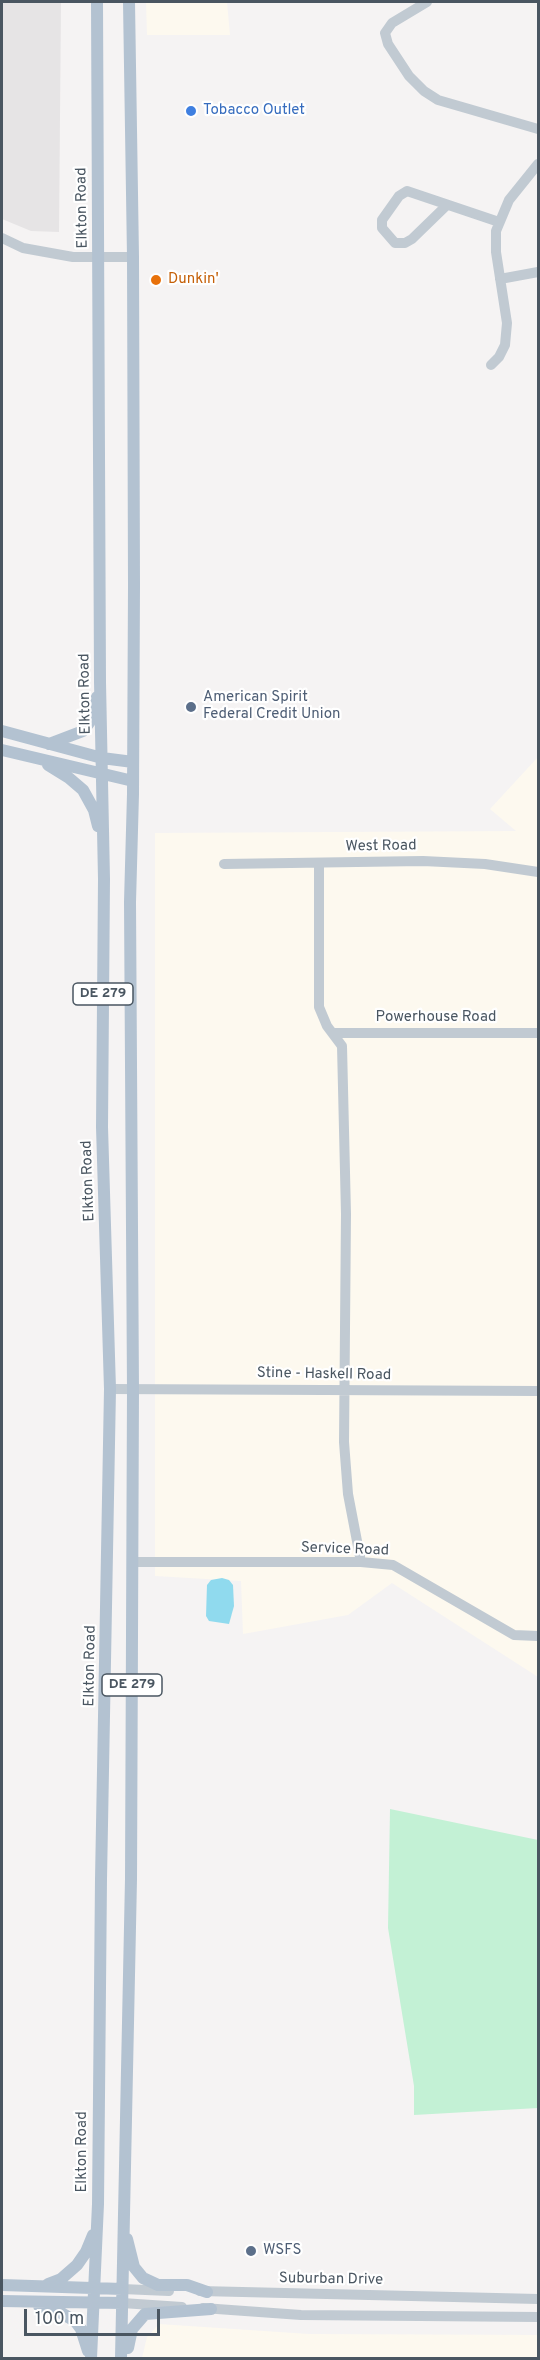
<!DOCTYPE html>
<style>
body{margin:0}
#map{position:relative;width:540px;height:2360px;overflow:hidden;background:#f5f3f3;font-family:Overpass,sans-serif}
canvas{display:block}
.frame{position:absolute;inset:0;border:3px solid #4a5661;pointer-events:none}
.scale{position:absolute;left:24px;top:2309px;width:136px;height:27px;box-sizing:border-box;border:3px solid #4a5661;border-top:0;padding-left:8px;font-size:18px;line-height:21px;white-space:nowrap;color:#4a5661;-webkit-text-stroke:4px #fff;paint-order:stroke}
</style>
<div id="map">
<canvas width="540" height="2360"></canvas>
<div class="frame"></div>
<div class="scale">100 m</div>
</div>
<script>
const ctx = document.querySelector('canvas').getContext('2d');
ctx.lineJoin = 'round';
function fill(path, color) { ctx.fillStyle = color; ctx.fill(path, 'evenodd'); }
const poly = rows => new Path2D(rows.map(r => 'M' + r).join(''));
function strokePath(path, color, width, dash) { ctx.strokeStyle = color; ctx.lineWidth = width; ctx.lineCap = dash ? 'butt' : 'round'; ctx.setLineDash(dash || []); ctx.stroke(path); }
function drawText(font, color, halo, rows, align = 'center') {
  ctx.font = font + ' Overpass,sans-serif'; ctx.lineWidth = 4.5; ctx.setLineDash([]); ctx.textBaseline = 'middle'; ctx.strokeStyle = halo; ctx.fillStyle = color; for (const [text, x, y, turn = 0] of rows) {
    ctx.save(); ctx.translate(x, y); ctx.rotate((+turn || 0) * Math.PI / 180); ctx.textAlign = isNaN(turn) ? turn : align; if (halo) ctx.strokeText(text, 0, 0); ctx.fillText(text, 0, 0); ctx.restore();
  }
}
fill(poly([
 [146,2,227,2,230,35,147,35],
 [538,757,538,1677,392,1583,348,1615,243,1634,241,1581,155,1576,155,833,516,831,490,809],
 [159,2324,309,2334,538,2335,538,2358,142,2358,147,2337]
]), '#fdf9ef');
fill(poly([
 [2,2,61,2,59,232,31,231,2,219]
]), '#e6e4e5');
fill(poly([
 [390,1809,538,1840,538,2108,414,2115,414,2086,388,1928]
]), '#c3f1d5');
fill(poly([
 [222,1578,229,1580,233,1585,234,1606,229,1624,209,1621,206,1616,207,1585,211,1580]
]), '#90daee');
strokePath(poly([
 [427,2,392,23,385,33,388,44,409,76,424,91,438,100,538,129],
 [447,205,412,239,405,243,395,243,382,228,382,220,399,196,407,191,499,222],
 [2,238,23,248,73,257,133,257],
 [500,279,538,272],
 [491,365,499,357,505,345,507,323,496,252,496,231,509,200,538,164],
 [319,863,319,1007,327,1026,342,1046,346,1214,344,1442,348,1494,361,1562],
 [224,864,423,861,485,864,538,872],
 [334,1033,538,1033],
 [110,1389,538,1391],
 [132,1562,361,1562,393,1565,514,1635,538,1636],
 [122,2289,169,2291],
 [200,2291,538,2299],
 [122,2303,182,2307],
 [203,2308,301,2315,538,2317]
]), '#c1cad2', 10);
strokePath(poly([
 [2,731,102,758,133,762],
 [49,744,83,731,89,723,97,697],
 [2,750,133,781],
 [48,765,69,778,83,790,94,810,98,826],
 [127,2239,134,2267,143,2278,158,2285,187,2285,207,2292],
 [48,2284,61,2279,77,2265,86,2252,93,2235],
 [2,2285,122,2289],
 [2,2301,122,2303],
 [39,2306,56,2310,75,2321,81,2329,88,2351],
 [128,2348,132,2329,145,2314,211,2309],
 [91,2358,98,2204,101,1879,110,1389,102,1127,104,879,100,682,97,2],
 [121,2358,131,1879,133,1390,130,902,133,794,134,586,133,257,129,2]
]), '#b3c2d1', 12);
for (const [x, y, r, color] of [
 [191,111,6,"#3f7fe0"],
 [156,280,6,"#e8710a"],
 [191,707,6,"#5c6f8a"],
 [251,2251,6,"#5c6f8a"]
]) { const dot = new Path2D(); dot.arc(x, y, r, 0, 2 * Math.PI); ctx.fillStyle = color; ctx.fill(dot); strokePath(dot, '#fff', 2); }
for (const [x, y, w] of [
 [103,994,60],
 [132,1685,60]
]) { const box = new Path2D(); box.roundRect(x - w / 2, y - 11, w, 22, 4.5); ctx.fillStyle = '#fff'; ctx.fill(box); strokePath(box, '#4a5661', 1.5); }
drawText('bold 14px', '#4a5661', null, [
 ["DE 279",103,994],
 ["DE 279",132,1685]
]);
drawText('15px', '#366cbe', '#fff', [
 ["Tobacco Outlet",203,111]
], 'left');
drawText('15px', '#4a5661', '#fff', [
 ["Elkton Road",83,208,-91],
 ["Elkton Road",86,694,-91],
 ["West Road",381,847,-1],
 ["Powerhouse Road",436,1018],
 ["Elkton Road",89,1181,-92],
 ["Stine - Haskell Road",324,1375,1],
 ["Service Road",345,1550,2],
 ["Elkton Road",91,1666,-89],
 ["Elkton Road",83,2152,-90],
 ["Suburban Drive",331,2280,1]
]);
drawText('15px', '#c56008', '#fff', [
 ["Dunkin'",168,280]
], 'left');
drawText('15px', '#4e5e75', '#fff', [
 ["American Spirit",203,698],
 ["Federal Credit Union",203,715],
 ["WSFS",263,2251]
], 'left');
</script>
